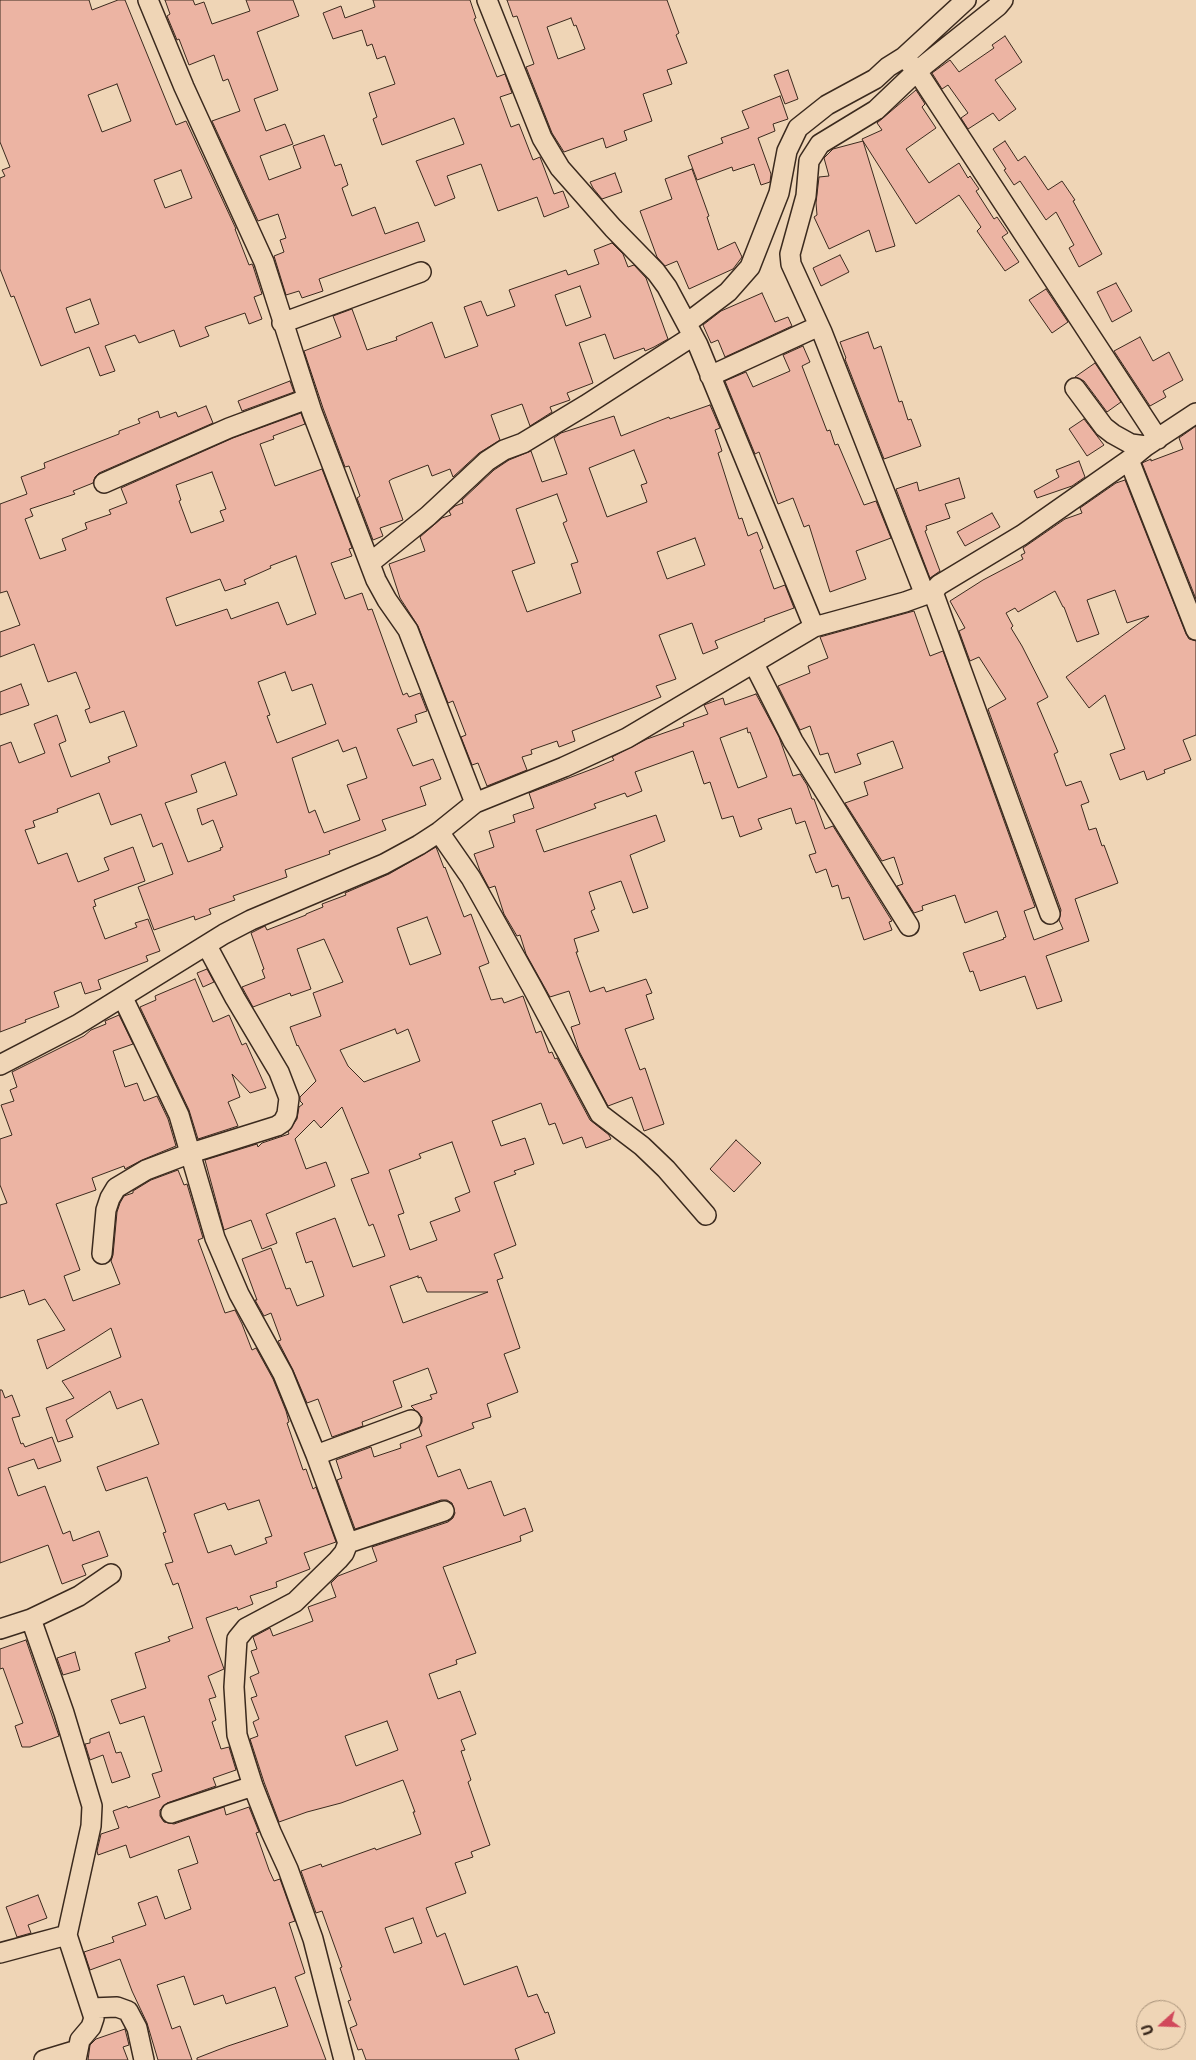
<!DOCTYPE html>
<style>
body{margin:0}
#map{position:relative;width:1196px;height:2060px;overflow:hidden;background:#efd5b6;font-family:"Playpen Sans",sans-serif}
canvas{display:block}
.north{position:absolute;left:1136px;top:2000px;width:50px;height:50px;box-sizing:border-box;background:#efd5b6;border:1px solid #a79179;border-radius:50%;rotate:250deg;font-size:14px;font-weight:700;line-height:20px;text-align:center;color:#3b2a1e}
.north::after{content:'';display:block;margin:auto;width:18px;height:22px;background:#d1495b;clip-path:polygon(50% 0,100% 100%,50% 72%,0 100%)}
</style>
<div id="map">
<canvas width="1196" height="2060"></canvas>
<div class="north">U</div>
</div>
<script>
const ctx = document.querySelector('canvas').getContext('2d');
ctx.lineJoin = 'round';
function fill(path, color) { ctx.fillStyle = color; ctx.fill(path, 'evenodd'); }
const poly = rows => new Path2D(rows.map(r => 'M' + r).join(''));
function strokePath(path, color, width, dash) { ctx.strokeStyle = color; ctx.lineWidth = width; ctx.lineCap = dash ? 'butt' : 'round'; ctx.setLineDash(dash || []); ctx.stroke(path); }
const building = poly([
 [0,0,89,0,92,10,118,0,125,0,176,125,186,121,236,229,235,229,249,265,252,264,253,266,262,294,254,297,262,319,249,324,245,313,205,327,209,336,180,347,174,330,139,343,135,335,105,346,115,371,100,376,89,347,41,366,14,296,11,297,0,269,0,178,5,176,2,170,10,167,0,142,0,0],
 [117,84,131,121,102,132,88,95,117,84],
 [181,170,192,198,165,208,154,180,181,170],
 [90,299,99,324,75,333,66,308,90,299],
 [165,0,193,0,195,5,204,2,212,24,250,11,246,0,293,0,299,16,257,32,278,90,254,99,266,131,285,124,293,144,260,156,269,180,301,168,293,146,324,135,335,166,341,164,348,185,342,188,352,216,375,207,385,234,418,222,425,241,319,279,323,291,302,298,299,291,286,295,274,256,284,252,280,240,286,238,278,214,258,221,212,121,240,111,228,79,223,81,214,55,189,65,179,39,177,40,167,16,170,14,165,0],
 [373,0,470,0,476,18,474,19,497,77,505,74,512,93,500,97,511,127,519,124,533,160,540,157,554,194,563,191,569,207,544,217,537,197,498,211,481,164,447,176,455,198,435,206,416,161,464,144,454,118,382,145,373,119,377,117,369,93,395,84,385,56,377,59,372,44,367,46,362,30,333,39,323,13,341,6,345,18,375,7,373,0],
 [507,0,667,0,679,33,676,35,687,63,667,70,672,84,643,94,652,121,624,131,627,140,606,148,603,138,564,152,552,133,526,67,534,64,517,16,513,17,507,0],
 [571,18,574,26,576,25,585,49,558,59,547,27,571,18],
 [1005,36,1022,62,995,80,1016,109,999,121,993,113,968,129,961,118,968,113,948,85,942,89,932,73,950,60,959,72,994,48,992,45,1005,36],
 [788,70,798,99,785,104,774,75,788,70],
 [916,90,925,104,922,107,936,128,906,149,929,183,959,163,968,178,970,176,979,189,976,191,994,219,997,217,1008,233,1002,237,1019,262,1005,271,977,231,981,227,959,195,916,224,863,141,895,246,876,252,869,230,829,249,814,217,817,215,816,203,819,177,829,176,824,158,833,149,863,141,862,139,882,130,877,123,916,90],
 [780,96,788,119,773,124,775,131,758,138,771,174,770,182,761,185,754,164,733,171,732,167,697,180,688,156,723,143,721,138,749,128,742,111,780,96],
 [1005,141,1018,161,1025,156,1048,190,1062,181,1075,200,1073,201,1102,254,1079,267,1069,248,1074,245,1056,212,1046,220,1020,181,1014,185,1004,170,1006,169,993,149,1005,141],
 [692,169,709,216,707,217,718,250,735,242,742,257,733,269,689,289,677,261,665,266,657,257,640,211,672,199,665,179,692,169],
 [615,173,622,192,602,199,593,188,590,182,615,173],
 [612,243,623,254,628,267,634,265,646,278,668,339,654,347,645,351,644,348,614,359,605,334,579,343,593,383,567,393,570,400,550,407,552,412,530,426,522,404,491,415,500,440,479,453,453,477,450,469,432,476,428,465,392,479,389,481,403,520,380,528,383,536,373,540,357,498,360,496,349,466,345,467,323,408,304,351,341,337,333,316,352,309,367,350,397,340,396,337,432,322,445,358,478,346,464,307,481,301,487,316,515,306,509,290,566,270,568,275,599,264,594,250,612,243],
 [580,286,591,317,566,326,555,295,580,286],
 [840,255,849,272,821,286,813,268,840,255],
 [1116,283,1132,311,1112,322,1097,292,1116,283],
 [1046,289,1068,322,1052,333,1029,300,1046,289],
 [762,293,775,322,788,317,792,326,725,357,718,340,711,343,703,325,721,311,762,293],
 [868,332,874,349,881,346,899,402,902,401,908,420,911,419,921,446,884,459,845,359,846,358,840,342,868,332],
 [1140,337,1153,361,1169,352,1183,380,1163,391,1166,397,1150,406,1114,351,1140,337],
 [803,346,810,362,802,366,827,431,830,430,835,445,838,444,864,505,876,501,891,538,856,551,866,579,830,592,809,525,804,527,793,498,778,504,759,452,755,454,725,381,746,372,753,387,790,371,783,355,803,346],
 [1095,363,1121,402,1107,412,1084,381,1075,377,1095,363],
 [290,381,294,392,242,411,238,401,290,381],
 [710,405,720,428,715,430,722,451,718,453,739,519,742,518,748,536,757,532,763,548,760,550,774,589,785,585,794,608,764,619,765,621,715,641,718,648,703,654,692,623,659,635,676,679,656,686,661,697,572,731,575,741,559,747,557,741,531,750,532,754,522,757,527,770,487,786,478,763,472,765,461,737,466,735,453,701,448,703,418,626,400,598,389,564,425,551,420,537,442,518,451,515,449,511,455,506,463,503,462,500,494,470,509,460,531,451,542,482,567,474,554,438,561,433,614,416,621,436,669,417,670,419,710,405],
 [634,450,647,483,641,485,647,502,607,517,589,468,634,450],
 [557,494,567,521,563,523,578,562,571,564,581,593,527,612,512,571,535,563,516,509,557,494],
 [695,538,705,565,667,579,657,552,695,538],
 [206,406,213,423,99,473,95,477,93,483,73,491,75,494,30,509,33,516,25,519,40,559,66,550,62,539,87,529,85,523,111,514,109,510,127,503,121,488,233,438,301,413,305,424,273,436,274,439,260,444,275,486,322,469,352,548,349,549,352,556,331,563,345,599,362,593,368,610,372,609,403,695,407,693,409,697,420,693,427,711,415,715,417,722,397,729,413,766,433,759,441,779,420,787,426,805,382,820,386,830,329,851,330,854,285,870,287,877,233,896,235,900,209,909,211,914,195,920,194,916,154,930,138,887,173,874,162,843,153,847,141,814,111,825,99,793,57,809,58,812,33,821,35,827,25,830,38,864,67,853,78,882,109,870,104,858,133,847,145,881,94,900,96,906,93,907,105,939,137,927,135,923,148,919,160,951,146,956,148,961,98,980,101,989,85,994,81,982,54,992,59,1007,25,1020,26,1022,0,1032,0,746,11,742,19,763,45,753,34,724,57,715,66,741,59,744,71,777,110,762,108,757,137,746,124,711,90,723,85,710,90,708,76,672,48,682,34,644,0,657,0,632,20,625,7,591,0,593,0,504,27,494,21,477,45,468,44,463,119,434,119,431,140,423,138,419,158,411,160,418,176,412,178,417,206,406],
 [212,472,226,509,220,511,224,521,191,533,179,501,181,500,176,485,212,472],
 [296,556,316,614,287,625,278,602,231,619,227,609,176,626,166,598,220,579,225,591,246,584,244,580,271,568,270,566,296,556],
 [285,672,292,691,312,684,326,724,277,743,267,716,270,715,258,682,285,672],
 [338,740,343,752,356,747,367,778,347,785,360,820,324,833,315,810,309,813,292,758,338,740],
 [225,762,237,795,197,809,202,825,213,820,223,847,220,848,221,850,188,862,165,803,197,792,191,775,225,762],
 [1084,419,1104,445,1087,456,1069,429,1084,419],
 [1196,426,1196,599,1142,463,1151,459,1151,461,1183,449,1179,438,1196,426],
 [1079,461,1085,477,1072,486,1037,498,1034,491,1059,477,1056,470,1079,461],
 [959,478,965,498,945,504,950,518,926,526,927,530,925,531,940,571,930,578,896,489,917,482,919,491,959,478],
 [1125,480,1186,634,1189,639,1196,641,1196,735,1183,740,1191,760,1164,770,1165,773,1147,780,1144,771,1120,780,1110,754,1125,749,1105,695,1089,708,1066,677,1149,616,1127,623,1115,590,1087,600,1099,634,1077,642,1064,607,1063,607,1055,591,1018,612,1015,608,1006,613,1013,626,1011,628,1022,646,1048,697,1037,703,1058,752,1054,754,1066,786,1081,781,1089,802,1081,805,1089,830,1096,828,1102,846,1104,845,1118,883,1075,899,1089,941,1046,956,1062,1001,1037,1009,1025,976,980,991,973,971,970,972,963,953,1004,939,1003,938,1006,937,997,911,965,923,955,895,922,906,923,910,914,913,897,886,903,884,894,857,882,861,845,803,868,795,864,782,903,768,893,741,857,754,861,764,835,773,828,753,820,755,810,726,800,730,778,686,810,673,808,666,828,658,820,637,914,611,930,656,943,651,1035,907,1024,911,1034,940,1063,929,1059,920,1061,910,988,709,1006,699,979,657,970,661,959,631,965,628,950,601,983,580,1023,559,1021,555,1025,553,1023,548,1065,519,1082,513,1080,508,1116,483,1125,480],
 [992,513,1000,527,965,546,957,532,992,513],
 [21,684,29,705,0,715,0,692,21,684],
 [756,694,779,737,793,776,800,774,807,785,812,799,814,799,825,829,833,826,892,921,889,922,892,930,864,940,849,897,842,899,838,885,832,887,826,869,816,873,809,855,816,853,805,821,796,824,791,808,758,819,762,829,740,837,733,816,722,819,710,782,704,784,693,751,635,772,642,791,627,797,625,793,594,804,596,808,536,830,544,852,656,815,665,841,630,855,648,908,633,913,621,881,589,892,595,909,591,911,599,931,574,939,578,952,576,952,590,992,604,987,606,992,646,979,652,993,646,995,654,1019,625,1029,640,1070,645,1068,664,1124,644,1131,632,1097,608,1106,579,1051,571,1027,580,1024,569,991,550,997,526,954,520,935,517,936,504,914,495,886,489,888,480,871,474,854,494,847,489,831,515,822,513,815,534,808,529,793,595,768,614,760,612,757,647,739,684,726,683,723,708,714,704,705,723,698,725,705,756,694],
 [747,728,748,733,750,732,767,777,738,788,720,738,747,728],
 [436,847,444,868,445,867,464,917,471,914,489,963,479,967,491,1000,502,998,504,1003,523,996,536,1033,541,1031,549,1053,552,1052,555,1059,557,1058,590,1120,609,1135,611,1139,586,1148,582,1137,563,1144,555,1123,549,1125,541,1103,492,1121,501,1146,525,1138,534,1164,514,1171,516,1174,494,1182,516,1245,494,1254,503,1278,497,1280,520,1348,504,1354,518,1392,487,1404,491,1417,472,1423,474,1428,426,1446,438,1477,460,1469,468,1489,491,1481,504,1516,525,1508,533,1531,520,1536,521,1541,443,1567,476,1653,456,1660,457,1664,429,1674,438,1699,460,1691,476,1734,461,1740,465,1750,461,1751,471,1780,468,1782,490,1845,471,1852,473,1857,455,1863,466,1893,426,1908,437,1937,445,1933,464,1985,517,1966,528,1997,537,1994,545,2013,548,2012,555,2033,515,2049,519,2060,366,2060,362,2049,358,2050,350,2028,357,2025,348,2001,351,2000,340,1968,342,1967,322,1911,316,1913,301,1871,321,1864,322,1867,375,1848,376,1850,421,1834,413,1812,415,1812,403,1780,341,1803,307,1812,279,1822,264,1782,250,1739,258,1736,253,1722,259,1719,251,1698,257,1696,250,1677,259,1673,251,1651,257,1649,253,1637,270,1628,273,1636,313,1621,308,1607,336,1597,331,1583,338,1576,377,1561,372,1547,448,1522,453,1518,455,1513,452,1503,447,1500,441,1500,355,1529,337,1480,342,1478,336,1460,371,1447,374,1457,401,1448,400,1444,422,1436,419,1428,422,1422,422,1417,411,1406,432,1399,430,1395,437,1393,428,1368,393,1381,402,1407,362,1422,363,1426,332,1437,318,1399,307,1403,293,1370,278,1341,281,1340,271,1313,264,1316,255,1300,257,1300,242,1259,271,1248,286,1289,290,1288,297,1306,324,1296,312,1261,306,1263,296,1233,335,1218,353,1267,385,1256,373,1224,369,1226,351,1179,369,1173,342,1107,321,1128,314,1120,295,1139,306,1169,326,1162,335,1186,266,1214,277,1243,262,1249,251,1220,224,1230,205,1160,257,1144,258,1147,262,1143,289,1134,288,1132,297,1119,299,1107,303,1104,300,1101,300,1097,316,1081,298,1045,297,1046,290,1027,321,1016,313,993,343,982,324,939,297,949,311,989,291,996,290,993,253,1007,242,987,265,978,262,970,264,969,251,933,265,926,267,930,306,915,306,914,323,907,322,904,346,895,345,893,389,874,436,847],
 [427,917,441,954,410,965,397,928,427,917],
 [395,1029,397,1034,408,1029,420,1061,364,1082,348,1066,340,1050,395,1029],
 [452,1142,470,1192,455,1198,460,1211,430,1222,437,1240,410,1250,398,1215,404,1213,389,1170,421,1158,419,1154,452,1142],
 [418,1276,418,1278,421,1277,427,1292,488,1292,403,1323,390,1286,418,1276],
 [387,1721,398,1750,356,1766,345,1736,387,1721],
 [413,1918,422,1943,394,1953,385,1928,413,1918],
 [207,969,214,982,203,987,197,973,207,969],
 [195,979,213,1022,229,1015,242,1045,246,1043,266,1088,250,1093,232,1074,240,1097,228,1102,238,1126,198,1139,189,1110,140,1007,156,1000,155,996,195,979],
 [119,1015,133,1044,113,1051,125,1087,137,1083,144,1101,157,1096,168,1119,176,1146,142,1160,125,1169,124,1166,92,1178,96,1190,56,1204,80,1270,64,1276,73,1301,120,1284,111,1261,113,1255,117,1212,120,1203,124,1196,133,1193,133,1191,151,1180,178,1170,184,1185,187,1184,203,1238,198,1240,225,1313,235,1310,242,1324,252,1350,256,1348,273,1379,286,1411,289,1422,287,1423,303,1470,306,1469,313,1489,316,1487,336,1542,304,1553,310,1569,276,1582,277,1587,250,1596,253,1604,238,1610,237,1607,206,1618,224,1669,208,1676,216,1697,209,1699,216,1720,212,1722,221,1749,229,1747,236,1770,213,1778,216,1786,167,1803,160,1810,160,1816,164,1822,174,1824,224,1807,226,1815,249,1807,259,1832,256,1833,269,1870,274,1881,280,1879,295,1921,289,1923,305,1973,295,1977,326,2060,197,2060,197,2058,228,2046,288,2026,275,1987,226,2004,223,1995,194,2005,184,1976,157,1985,172,2029,180,2026,192,2060,158,2060,147,2023,132,1991,120,1959,90,1970,84,1952,114,1942,112,1937,146,1925,138,1903,157,1896,165,1919,191,1909,178,1870,198,1863,189,1836,130,1858,126,1845,98,1855,97,1851,101,1834,119,1828,113,1811,127,1806,128,1808,160,1797,152,1774,162,1771,144,1716,120,1724,111,1700,146,1688,135,1653,170,1641,168,1637,193,1628,178,1583,173,1585,165,1564,173,1562,163,1533,166,1532,147,1477,106,1491,97,1467,159,1444,142,1399,117,1409,110,1391,66,1420,73,1437,58,1442,46,1408,74,1398,62,1381,121,1357,111,1328,47,1369,37,1340,65,1330,45,1299,29,1305,24,1290,0,1298,0,1205,7,1203,0,1185,0,1139,12,1135,1,1105,14,1101,10,1090,17,1087,12,1072,84,1036,91,1030,106,1024,105,1021,119,1015],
 [259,1500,272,1536,265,1538,267,1543,235,1555,231,1545,208,1553,194,1514,225,1503,228,1510,259,1500],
 [736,1140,761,1163,734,1192,710,1169,736,1140],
 [0,1390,2,1390,5,1398,12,1395,20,1416,12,1418,21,1444,23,1443,25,1447,52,1437,61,1461,38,1469,34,1459,8,1468,18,1496,45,1486,63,1534,70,1531,73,1541,99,1531,108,1556,82,1565,86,1575,62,1584,48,1545,0,1563,0,1390],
 [26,1640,59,1736,30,1747,22,1747,15,1726,23,1723,3,1668,0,1669,0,1649,26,1640],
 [75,1652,80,1670,63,1675,57,1658,75,1652],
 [109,1732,116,1753,121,1752,130,1777,112,1783,103,1755,90,1760,85,1744,90,1743,90,1739,109,1732],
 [38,1895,47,1918,28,1925,31,1933,17,1937,6,1907,38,1895],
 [125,2029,129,2045,123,2047,128,2060,88,2060,90,2045,96,2039,125,2029]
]);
fill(building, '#ecb4a3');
strokePath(building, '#3b2a1e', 1);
const minor = poly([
 [148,0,184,87,264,262,312,412,376,580,387,600,408,630,475,803,564,767,627,738,814,627],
 [487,0,542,138,560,168,613,228,656,272,667,287,698,345,814,627,905,602,933,592,939,585,1022,535,1129,460,1146,446,1196,413],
 [904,57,917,71,1158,439],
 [282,323,421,272],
 [687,323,728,292,750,267,779,193,787,151,798,128,827,105,875,79,888,67,904,57,966,0],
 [710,376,819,326],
 [1075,388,1104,427,1113,434,1131,444,1146,446],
 [1129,460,1196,630],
 [104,483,229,428,307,399],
 [370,563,428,516,487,461,504,450,523,443,586,405,693,336],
 [933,592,1050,914],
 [925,595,822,332,791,264,790,254,806,196,809,161,820,144,876,110,917,71,998,6,1003,0],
 [754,664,793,741,909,926],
 [439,832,471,878,532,987,600,1114,642,1146,666,1169,706,1215],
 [123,998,179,1115,215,1238,239,1294,283,1374,316,1455,348,1543,344,1553,338,1560,295,1602,246,1628,237,1639,234,1687,237,1735,253,1786,271,1832,288,1869,313,1939,344,2060],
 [0,1065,77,1025,224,934,251,920,384,864,419,845,439,832,475,803],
 [102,1254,106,1210,110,1198,116,1188,146,1170,191,1153,277,1126,283,1122,287,1114,289,1098,279,1072,235,998,207,946],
 [316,1455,411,1420],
 [348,1543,444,1511],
 [31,1619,64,1713,92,1806,91,1826,67,1935,94,2018,91,2027,80,2040,76,2060],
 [0,1629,31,1619,79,1596,111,1574],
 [171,1813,253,1786],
 [0,1953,67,1935],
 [91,2008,117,2007,128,2011,137,2028,144,2060],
 [44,2060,77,2050]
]);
strokePath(minor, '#3b2a1e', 22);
strokePath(minor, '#efd5b6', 19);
</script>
